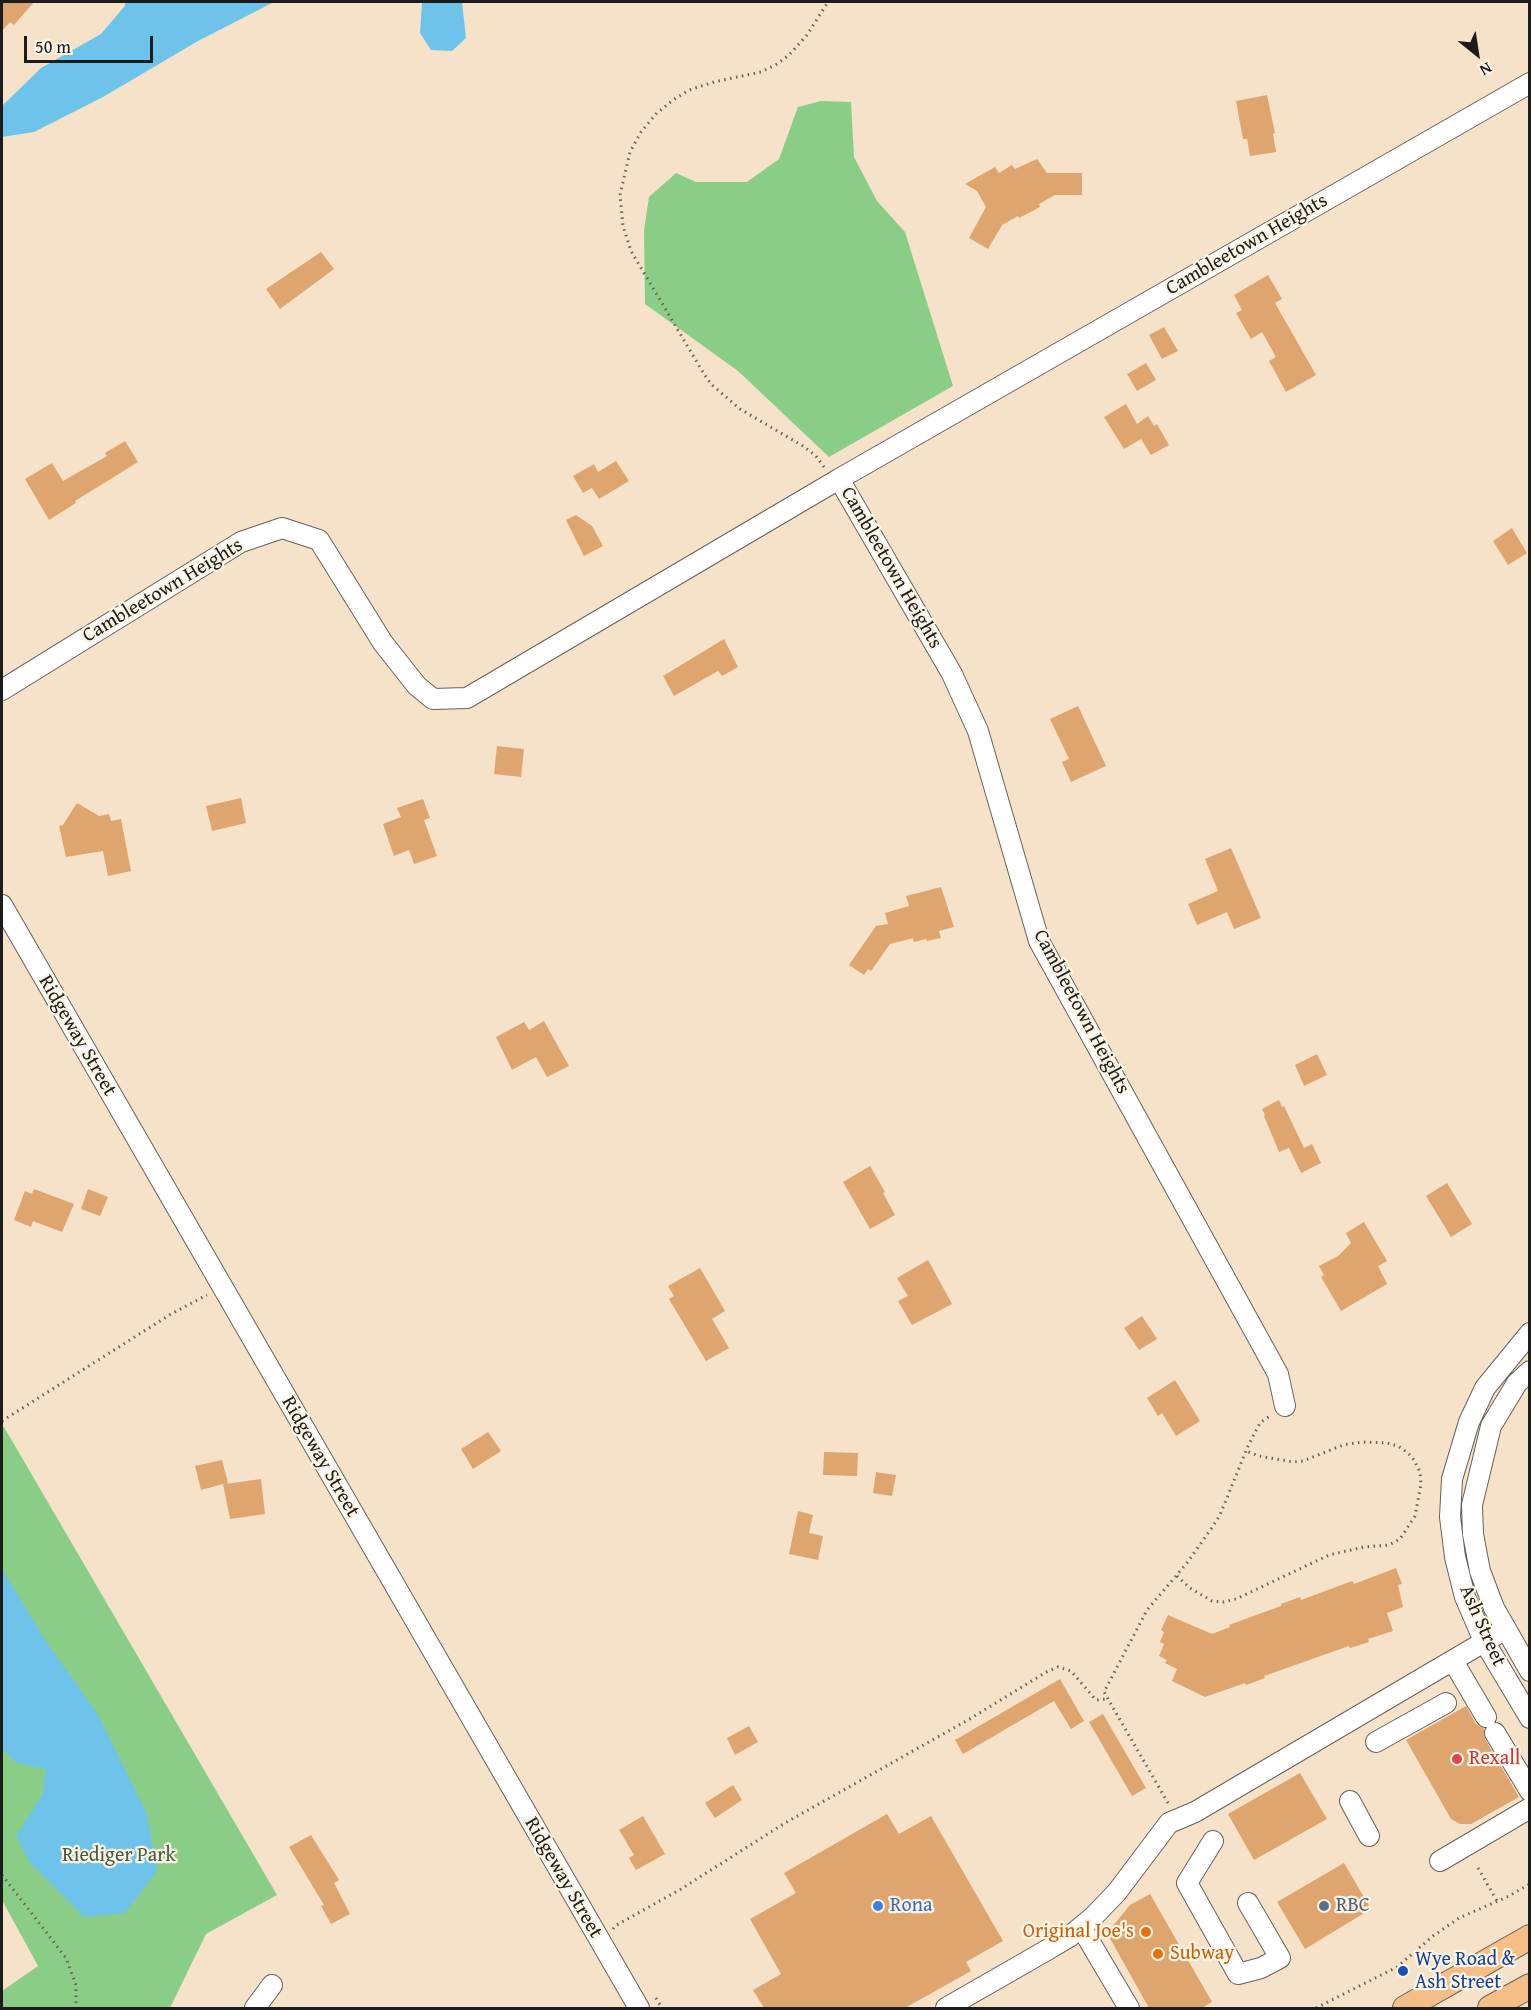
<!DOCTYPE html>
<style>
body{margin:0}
#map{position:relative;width:1531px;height:2010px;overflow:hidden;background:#f6e2c9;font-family:"Gentium Book Plus",serif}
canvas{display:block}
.frame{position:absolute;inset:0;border:3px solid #1c1c1c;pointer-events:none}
.north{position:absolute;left:1447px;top:24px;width:60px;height:60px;-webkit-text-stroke:4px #fcf5e5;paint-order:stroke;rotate:150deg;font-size:16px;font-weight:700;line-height:24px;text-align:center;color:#1c1c1c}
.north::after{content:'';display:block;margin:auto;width:21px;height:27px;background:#1c1c1c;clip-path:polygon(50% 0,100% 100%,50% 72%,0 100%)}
.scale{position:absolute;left:24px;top:36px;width:129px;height:27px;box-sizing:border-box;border:3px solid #1c1c1c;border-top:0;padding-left:8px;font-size:18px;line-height:21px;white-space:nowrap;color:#1c1c1c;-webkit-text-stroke:4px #fcf5e5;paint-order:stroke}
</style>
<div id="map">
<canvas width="1531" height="2010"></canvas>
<div class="frame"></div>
<div class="north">N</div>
<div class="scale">50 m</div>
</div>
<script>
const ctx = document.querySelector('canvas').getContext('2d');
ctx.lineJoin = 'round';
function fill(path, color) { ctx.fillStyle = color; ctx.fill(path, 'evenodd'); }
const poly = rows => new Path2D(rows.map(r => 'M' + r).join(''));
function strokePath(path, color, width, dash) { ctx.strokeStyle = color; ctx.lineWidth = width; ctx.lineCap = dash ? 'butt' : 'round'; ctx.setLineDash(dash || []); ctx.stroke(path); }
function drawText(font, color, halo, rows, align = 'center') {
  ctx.font = font + ' "Gentium Book Plus",serif'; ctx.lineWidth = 4.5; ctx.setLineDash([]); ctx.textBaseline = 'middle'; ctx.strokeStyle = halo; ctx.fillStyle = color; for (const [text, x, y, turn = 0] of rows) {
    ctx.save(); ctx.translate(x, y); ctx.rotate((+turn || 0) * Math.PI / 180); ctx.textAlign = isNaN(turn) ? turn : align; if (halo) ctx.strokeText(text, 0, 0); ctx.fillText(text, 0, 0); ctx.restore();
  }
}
fill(poly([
 [821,101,851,102,854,157,877,201,905,232,953,386,829,457,738,371,645,304,644,230,649,197,676,173,696,182,747,182,779,159,798,107],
 [4,1427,277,1895,206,1934,170,2008,2,2008,2,1991,38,1966,2,1900,2,1428]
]), '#8acd86');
fill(poly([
 [126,2,274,2,198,41,103,97,34,132,2,137,2,106,41,68,101,34,124,7],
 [422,2,462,2,466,38,452,51,431,50,420,33],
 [2,1569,45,1640,97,1713,147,1814,157,1871,125,1913,84,1917,30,1863,16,1836,43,1794,46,1769,17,1763,2,1749]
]), '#6ec3ea');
fill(poly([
 [2,2,34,2,14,25,10,22,2,31],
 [1267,95,1275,133,1273,134,1276,152,1250,156,1247,139,1243,139,1236,101],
 [1037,159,1047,173,1082,173,1082,195,1055,195,1039,204,1040,207,1019,218,1018,216,1002,225,988,249,969,238,986,207,977,191,965,184,995,167,999,173,1012,165,1015,169],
 [321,252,334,269,280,309,266,289],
 [1268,275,1282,299,1275,303,1316,375,1286,392,1269,361,1276,357,1262,332,1251,339,1236,313,1242,310,1234,295],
 [1164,327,1178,351,1162,359,1149,335],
 [1146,363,1156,380,1137,391,1127,374],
 [1126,404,1137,424,1148,416,1154,426,1157,424,1169,445,1151,455,1141,439,1124,449,1104,417],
 [125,441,138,462,75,501,76,503,49,520,25,479,52,463,63,481,107,456,105,453],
 [616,461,629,481,599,499,592,488,583,493,573,476,594,464,598,472],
 [576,515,592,526,603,546,584,556,566,520],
 [1512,528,1527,553,1508,565,1493,541],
 [724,639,738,667,722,676,718,671,674,696,663,676],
 [1078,706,1106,766,1071,782,1062,762,1069,759,1050,719],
 [497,746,524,749,521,777,494,774],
 [241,798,246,823,212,831,206,806],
 [423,799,430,818,424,820,437,856,414,864,409,850,394,856,383,824,401,817,397,808],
 [77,803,99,816,109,814,111,821,121,819,131,871,108,876,103,851,66,857,59,826,63,825],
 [1231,848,1261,918,1234,929,1227,912,1197,925,1188,904,1218,891,1205,859],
 [941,887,954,927,939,931,941,938,927,941,926,939,914,942,913,938,890,944,871,971,868,969,864,975,849,965,876,926,888,924,885,913,909,906,906,896],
 [544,1021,569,1066,547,1077,536,1057,512,1070,496,1037,524,1022,529,1030],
 [1317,1054,1327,1075,1304,1086,1295,1065],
 [1279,1100,1282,1107,1284,1106,1304,1148,1312,1144,1321,1163,1301,1173,1289,1148,1279,1152,1264,1116,1265,1115,1262,1109],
 [870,1166,885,1192,883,1193,895,1215,870,1229,843,1182],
 [1447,1183,1472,1224,1451,1237,1426,1196],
 [34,1189,74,1204,62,1232,33,1221,31,1227,14,1220,25,1191,32,1194],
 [88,1189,108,1197,100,1216,81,1209],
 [1364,1222,1387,1261,1378,1266,1387,1284,1341,1311,1321,1277,1324,1275,1319,1266,1338,1256,1351,1243,1346,1233],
 [928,1260,952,1304,912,1325,898,1301,908,1296,897,1278],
 [700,1268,725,1311,712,1319,729,1348,706,1361,669,1299,674,1296,668,1286],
 [1142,1316,1157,1339,1139,1350,1124,1328],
 [1175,1380,1200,1421,1176,1436,1162,1413,1158,1416,1147,1398],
 [488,1432,501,1451,473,1469,461,1449],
 [824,1452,858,1453,857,1476,823,1475],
 [222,1460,228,1483,225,1484,261,1479,265,1514,230,1519,223,1484,201,1490,195,1466],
 [876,1472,896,1475,892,1496,873,1493],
 [798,1511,813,1515,809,1533,823,1536,818,1560,789,1554],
 [1396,1568,1402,1584,1398,1585,1403,1607,1387,1613,1393,1631,1368,1639,1369,1642,1350,1648,1349,1646,1264,1676,1265,1678,1246,1685,1245,1683,1205,1697,1172,1681,1177,1669,1165,1663,1167,1660,1159,1656,1164,1644,1160,1642,1164,1632,1161,1630,1168,1615,1212,1634,1230,1627,1229,1625,1281,1606,1281,1604,1300,1597,1301,1600,1352,1581,1354,1584],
 [1060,1679,1084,1721,1071,1729,1054,1701,963,1754,955,1740],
 [1466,1706,1476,1724,1484,1729,1485,1739,1519,1797,1471,1824,1460,1824,1451,1819,1406,1740],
 [1103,1714,1146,1788,1132,1796,1089,1722],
 [749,1726,758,1742,735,1755,727,1738],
 [1300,1773,1327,1819,1254,1860,1228,1814],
 [733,1785,742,1800,715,1818,705,1803],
 [887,1814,899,1834,931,1816,1003,1941,966,1962,971,1971,905,2008,764,2008,753,1990,781,1974,750,1919,796,1893,784,1873],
 [643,1816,665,1854,636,1870,629,1858,634,1855,619,1830],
 [311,1835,339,1880,334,1883,350,1914,331,1924,321,1906,324,1905,289,1847],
 [1344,1863,1371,1909,1305,1949,1277,1902],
 [1150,1894,1212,2002,1202,2008,1149,2008,1107,1933,1130,1905]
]), '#dfa56e');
const minor = poly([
 [2,690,241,542,282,528,319,540,383,643,417,686,433,699,467,698,839,479],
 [2,905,639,2008],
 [1530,1333,1485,1388,1469,1422,1452,1479,1450,1517,1455,1557,1465,1597,1484,1641,1530,1718],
 [1530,1371,1517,1383,1491,1426,1472,1505,1473,1534,1480,1571,1494,1608,1530,1671],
 [1285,1406,1278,1374,1039,941,978,731,952,674,839,479,1530,83],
 [1453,1661,1486,1717],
 [1495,1733,1530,1791],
 [1376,1742,1446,1703],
 [1350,1801,1369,1836],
 [1213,1841,1187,1883,1238,1974,1261,1968,1280,1958,1248,1903],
 [1440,1861,1530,1808],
 [1081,1927,1129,2008],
 [255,2008,272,1985],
 [946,2008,1047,1950,1069,1937,1093,1917,1117,1892,1169,1823,1195,1812,1506,1629]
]);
const major = poly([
 [1405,2008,1530,1937],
 [1490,2008,1530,1986]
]);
strokePath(minor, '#686159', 22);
strokePath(major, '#686159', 26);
strokePath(poly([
 [824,467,816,456,803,446,740,409,711,384,704,374,631,251,623,226,620,195,630,152,641,132,656,114,673,100,689,90,714,82,761,72,777,64,789,55,807,35,828,2],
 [2,1421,171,1314,207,1295],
 [1177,1576,1190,1588,1212,1601,1223,1602,1236,1599,1329,1555,1364,1547,1389,1545,1400,1539,1415,1516,1421,1484,1420,1472,1414,1460,1408,1453,1398,1446,1387,1443,1362,1442,1343,1445,1303,1461,1293,1462,1259,1456,1246,1451],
 [1168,1803,1104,1692,1147,1610,1187,1563,1211,1529,1220,1515,1248,1446,1260,1423,1271,1415],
 [1478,1868,1497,1901],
 [2,1875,66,1958,76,1985,76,2008],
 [613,1929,615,1926,681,1889,785,1823,968,1720,1048,1671,1058,1667,1071,1671,1096,1700,1107,1699],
 [656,1998,662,2008],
 [1316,2008,1397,1967,1433,1936,1459,1918,1507,1897,1530,1884]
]), '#686159', 3, [1.5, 4.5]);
strokePath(minor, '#fff', 20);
strokePath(major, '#f6be87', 24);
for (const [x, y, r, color] of [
 [1457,1759,6,"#e0444e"],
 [878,1906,6,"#3f7fe0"],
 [1324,1906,6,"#5c6f8a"],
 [1146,1932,6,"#e8710a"],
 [1158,1954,6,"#e8710a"],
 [1403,1971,6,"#1a4fb4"]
]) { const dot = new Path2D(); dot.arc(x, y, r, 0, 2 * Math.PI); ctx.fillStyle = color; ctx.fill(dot); strokePath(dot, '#fcf5e5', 2); }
drawText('20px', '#1c1c1c', '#fcf5e5', [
 ["Cambleetown Heights",1247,245,-30],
 ["Cambleetown Heights",891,568,60],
 ["Cambleetown Heights",163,591,-31],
 ["Cambleetown Heights",1081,1012,62],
 ["Ridgeway Street",77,1036,60],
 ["Ridgeway Street",320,1457,60],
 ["Ash Street",1482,1626,66],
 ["Ridgeway Street",563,1878,60]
]);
drawText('20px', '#be3a42', '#fcf5e5', [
 ["Rexall",1469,1759]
], 'left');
drawText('20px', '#425a41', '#fcf5e5', [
 ["Riediger Park",119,1856]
]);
drawText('20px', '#366cbe', '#fcf5e5', [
 ["Rona",890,1906]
], 'left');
drawText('20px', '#4e5e75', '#fcf5e5', [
 ["RBC",1336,1906]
], 'left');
drawText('20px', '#c56008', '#fcf5e5', [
 ["Original Joe's",1134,1932],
 ["Subway",1170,1954,"left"]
], 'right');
drawText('20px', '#164399', '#fcf5e5', [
 ["Wye Road &",1415,1960],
 ["Ash Street",1415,1983]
], 'left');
</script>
